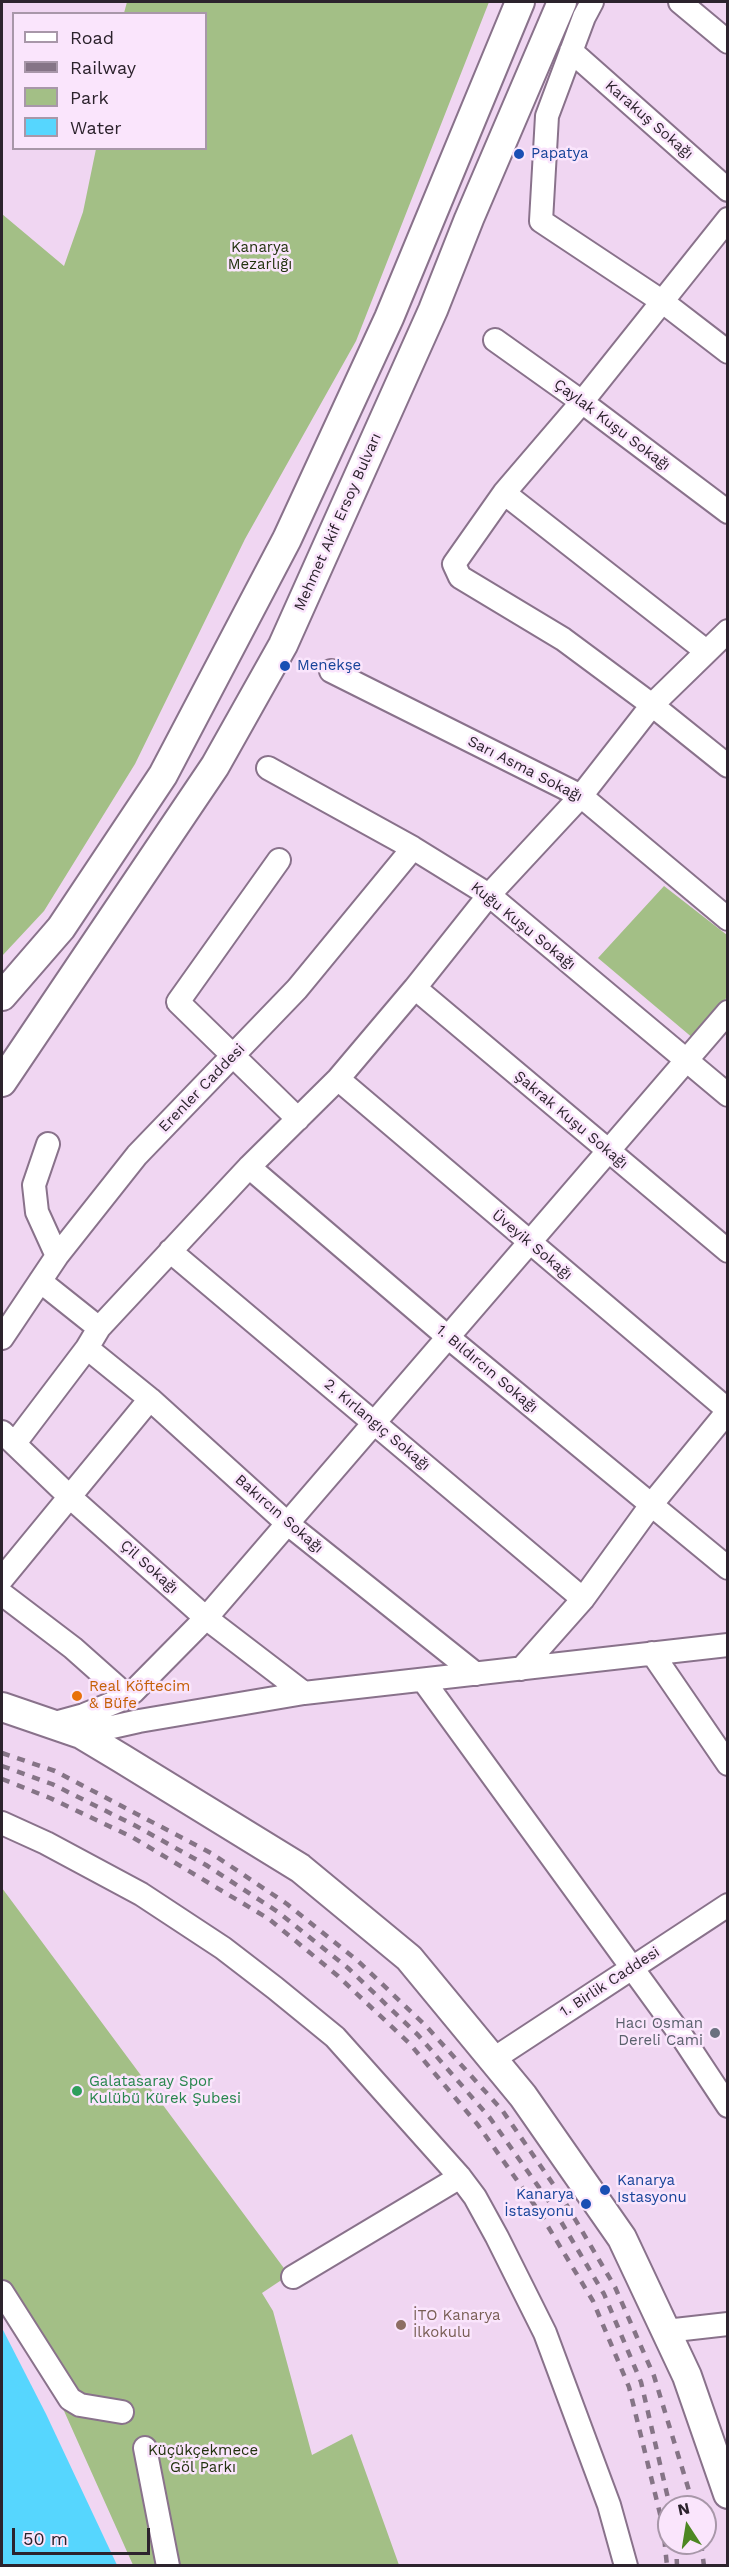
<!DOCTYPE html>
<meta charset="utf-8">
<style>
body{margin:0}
#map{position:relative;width:729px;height:2567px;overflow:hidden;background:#f0d6f2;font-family:"Work Sans",sans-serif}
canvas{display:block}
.frame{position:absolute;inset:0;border:3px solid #2c232d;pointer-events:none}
.legend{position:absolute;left:12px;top:12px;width:195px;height:138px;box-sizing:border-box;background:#fae5fc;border:2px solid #a897a9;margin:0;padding:8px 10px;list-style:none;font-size:18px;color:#2c232d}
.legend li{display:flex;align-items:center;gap:12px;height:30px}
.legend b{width:30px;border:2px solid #a897a9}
.north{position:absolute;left:657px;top:2495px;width:60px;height:60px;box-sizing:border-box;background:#fae5fc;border:2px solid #a897a9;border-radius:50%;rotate:348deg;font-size:16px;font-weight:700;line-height:24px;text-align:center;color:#2c232d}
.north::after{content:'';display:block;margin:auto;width:21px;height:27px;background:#4d8723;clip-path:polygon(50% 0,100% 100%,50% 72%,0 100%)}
.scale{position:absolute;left:12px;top:2528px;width:138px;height:27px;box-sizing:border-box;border:3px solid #2c232d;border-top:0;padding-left:8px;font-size:18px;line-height:21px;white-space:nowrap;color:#2c232d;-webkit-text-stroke:4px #fae5fc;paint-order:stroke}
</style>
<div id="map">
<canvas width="729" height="2567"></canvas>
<div class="frame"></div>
<ul class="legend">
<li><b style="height:8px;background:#fff"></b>Road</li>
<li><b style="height:8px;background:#857486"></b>Railway</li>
<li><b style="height:16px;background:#a3bf86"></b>Park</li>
<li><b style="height:16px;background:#56d6fe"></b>Water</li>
</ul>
<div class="north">N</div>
<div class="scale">50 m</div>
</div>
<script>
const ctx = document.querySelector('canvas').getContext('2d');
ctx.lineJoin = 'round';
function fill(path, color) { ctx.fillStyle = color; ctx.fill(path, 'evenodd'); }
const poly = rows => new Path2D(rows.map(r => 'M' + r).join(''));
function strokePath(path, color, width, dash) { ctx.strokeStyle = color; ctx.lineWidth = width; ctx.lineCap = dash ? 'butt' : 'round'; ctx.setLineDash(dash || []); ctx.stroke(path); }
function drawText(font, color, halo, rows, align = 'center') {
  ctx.font = font + ' "Work Sans",sans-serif'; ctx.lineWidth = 5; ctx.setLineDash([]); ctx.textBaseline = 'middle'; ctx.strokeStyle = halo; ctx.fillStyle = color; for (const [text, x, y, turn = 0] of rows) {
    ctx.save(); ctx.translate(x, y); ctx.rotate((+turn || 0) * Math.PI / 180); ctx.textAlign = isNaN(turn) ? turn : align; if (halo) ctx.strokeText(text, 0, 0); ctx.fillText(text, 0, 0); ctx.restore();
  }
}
fill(poly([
 [127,2,489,2,356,341,245,539,135,764,44,911,2,956,2,214,64,266,83,212,96,149,206,148,206,14,124,13],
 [664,886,727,935,727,997,694,1039,598,958],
 [2,1888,289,2275,262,2293,273,2311,312,2455,352,2434,399,2565,133,2565,56,2393,2,2308]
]), '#a3bf86');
fill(poly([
 [2,2328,46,2414,117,2565,2,2565]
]), '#56d6fe');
const minor = poly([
 [592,2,584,17,547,116,541,221,663,302,728,352],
 [680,2,728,42],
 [571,51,728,190],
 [728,219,582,402,504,493,454,564,460,577,563,639,652,705,728,766],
 [495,340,582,402,728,512],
 [504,493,706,651],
 [331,671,581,796,728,919],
 [268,768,413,848,489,895,728,1095],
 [279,860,178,1002,298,1119],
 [415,988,728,1251],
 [338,1079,728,1410],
 [48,1144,34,1185,37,1212,57,1256],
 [249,1167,449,1338,728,1568],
 [170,1251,583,1599],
 [40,1281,99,1328],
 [2,1338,57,1256,137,1155,297,989,413,848],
 [87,1348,150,1399,288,1524,476,1674],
 [2,1432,70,1497,206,1618,304,1693],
 [15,1443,87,1348,99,1328,249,1167,338,1079,415,988,489,895,581,796,652,705,728,631],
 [2,1579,150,1399],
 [2,1594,73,1648,127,1696],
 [652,1653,728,1764],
 [521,1669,583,1599,651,1505,728,1411],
 [423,1680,683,2038,728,2106],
 [51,1724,84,1715,118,1701,133,1692,206,1618,728,1012],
 [81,1734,139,1721,304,1693,728,1645],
 [2,1823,46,1843,141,1894,223,1948,275,1988,335,2037,460,2177,475,2197,497,2237,545,2333,609,2505,626,2566],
 [492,2060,728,1905],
 [293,2277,460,2177],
 [2,2292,70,2399,80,2405,122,2412],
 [666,2331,728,2324],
 [145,2448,168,2566]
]);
const major = poly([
 [2,996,61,928,163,775,287,539,389,318,520,2],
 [2,1082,215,766,283,645,433,310,469,219,562,2],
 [2,1707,81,1734,121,1758,300,1868,409,1958,523,2096,622,2238,687,2376,728,2494]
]);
strokePath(minor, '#89728b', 26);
strokePath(major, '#89728b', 32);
strokePath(minor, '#fff', 22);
strokePath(major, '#fff', 28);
strokePath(poly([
 [2,1753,55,1771,211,1853,287,1904,358,1961,426,2026,502,2110,562,2197,615,2287,654,2376,694,2507],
 [2,1766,52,1784,136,1826,206,1865,278,1912,348,1968,418,2035,490,2118,550,2203,604,2294,641,2382,670,2507],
 [2,1779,50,1798,132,1837,269,1919,338,1976,410,2044,478,2125,538,2210,593,2301,629,2387,663,2526,667,2566],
 [676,2543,677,2566],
 [701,2543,704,2566]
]), '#857486', 4.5, [8, 8]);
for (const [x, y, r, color] of [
 [519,154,6,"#1a4fb4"],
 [285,666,6,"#1a4fb4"],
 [77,1696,6,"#e8710a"],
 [715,2033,6,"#6b7280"],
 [77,2091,6,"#2e9e5b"],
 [605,2190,6,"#1a4fb4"],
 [586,2204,6,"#1a4fb4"],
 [401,2325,6,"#8d6e63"]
]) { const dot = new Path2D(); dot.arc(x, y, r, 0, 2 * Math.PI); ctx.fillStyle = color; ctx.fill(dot); strokePath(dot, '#fae5fc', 2); }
drawText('15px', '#2c232d', '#fae5fc', [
 ["Karakuş Sokağı",649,120,41],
 ["Çaylak Kuşu Sokağı",612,425,37],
 ["Mehmet Akif Ersoy Bulvarı",338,522,-66],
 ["Sarı Asma Sokağı",525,769,27],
 ["Kuğu Kuşu Sokağı",523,926,39],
 ["Erenler Caddesi",202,1088,-46],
 ["Şakrak Kuşu Sokağı",571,1120,40],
 ["Üveyik Sokağı",532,1245,40],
 ["1. Bıldırcın Sokağı",487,1369,40],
 ["2. Kırlangıç Sokağı",377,1425,40],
 ["Bakırcın Sokağı",279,1514,41],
 ["Çil Sokağı",149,1567,42],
 ["1. Birlik Caddesi",610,1982,-33]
]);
drawText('15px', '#164399', '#fae5fc', [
 ["Papatya",531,154],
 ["Menekşe",297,666],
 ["Kanarya",617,2181],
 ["Istasyonu",617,2198],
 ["Kanarya",574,2195,"right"],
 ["İstasyonu",574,2212,"right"]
], 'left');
drawText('15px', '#22320e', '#fae5fc', [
 ["Kanarya",260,248],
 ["Mezarlığı",260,265],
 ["Küçükçekmece",203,2451],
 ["Göl Parkı",203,2468]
]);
drawText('15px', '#c56008', '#fae5fc', [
 ["Real Köftecim",89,1687],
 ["& Büfe",89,1704]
], 'left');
drawText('15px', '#5b616d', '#fae5fc', [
 ["Hacı Osman",703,2024],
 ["Dereli Cami",703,2041]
], 'right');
drawText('15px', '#27864d', '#fae5fc', [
 ["Galatasaray Spor",89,2082],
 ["Kulübü Kürek Şubesi",89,2099]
], 'left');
drawText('15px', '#785e54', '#fae5fc', [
 ["İTO Kanarya",413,2316],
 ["İlkokulu",413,2333]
], 'left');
</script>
